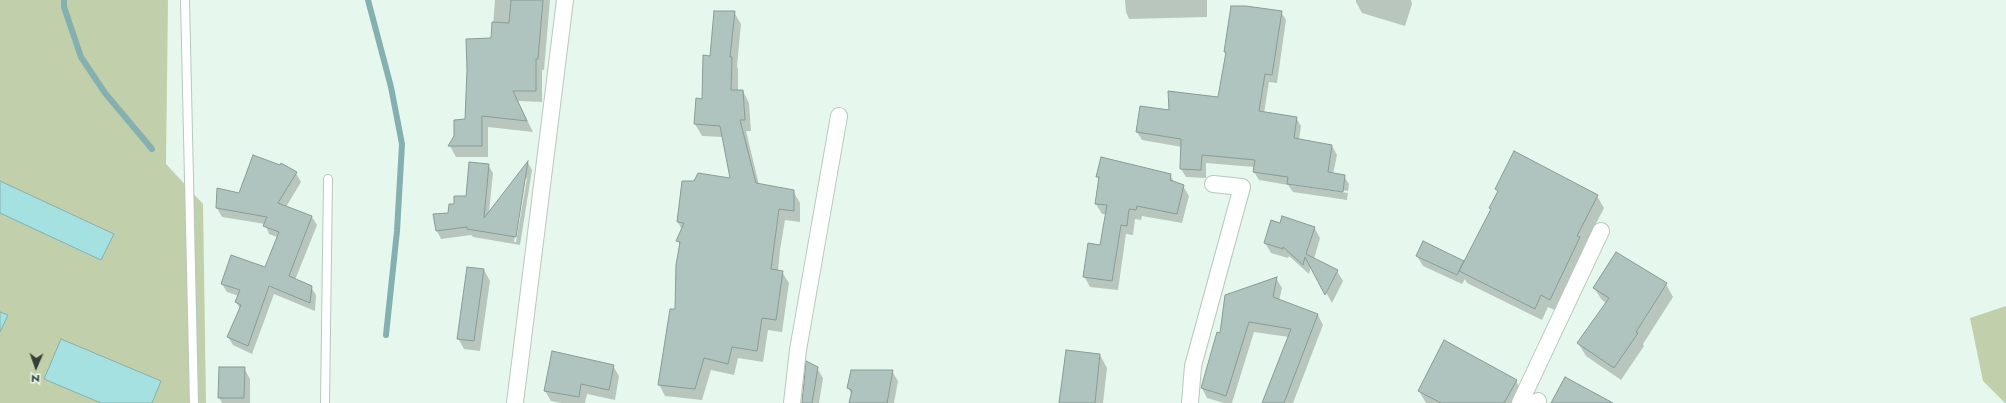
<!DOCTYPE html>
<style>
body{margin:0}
#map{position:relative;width:2006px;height:403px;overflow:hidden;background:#e6f8ed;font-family:Jost,sans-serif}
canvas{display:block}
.north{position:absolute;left:16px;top:347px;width:40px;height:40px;-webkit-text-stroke:3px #e6f8ed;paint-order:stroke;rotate:182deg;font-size:11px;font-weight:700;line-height:16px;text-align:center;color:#373e3a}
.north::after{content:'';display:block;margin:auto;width:14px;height:18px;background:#373e3a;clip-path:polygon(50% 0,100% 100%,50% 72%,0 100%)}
</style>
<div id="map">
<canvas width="2006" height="403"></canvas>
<div class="north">N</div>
</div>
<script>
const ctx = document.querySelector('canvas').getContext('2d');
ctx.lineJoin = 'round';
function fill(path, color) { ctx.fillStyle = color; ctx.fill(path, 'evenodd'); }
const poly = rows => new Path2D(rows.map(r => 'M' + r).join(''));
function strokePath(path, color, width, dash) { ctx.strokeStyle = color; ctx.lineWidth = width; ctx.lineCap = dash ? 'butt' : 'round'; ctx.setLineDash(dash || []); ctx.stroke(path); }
fill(poly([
 [0,0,168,0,166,164,203,204,206,403,0,403],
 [2006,306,2006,403,2005,403,1983,381,1970,318]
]), '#c1cfaa');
const water = poly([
 [0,181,114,234,101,260,0,213,0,181],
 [0,312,8,315,0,332,0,312],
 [61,339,161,381,152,403,101,403,44,379,61,339]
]);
fill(water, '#a6e1e2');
strokePath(water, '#85b0b0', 1);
fill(poly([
 [495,0,550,0,544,70,542,70,542,102,518,101,533,132,488,127,488,157,456,157,450,146,466,120,492,39],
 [1125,0,1207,0,1207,17,1129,19,1126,12],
 [1356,0,1411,0,1412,4,1405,26,1362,13,1356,2],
 [734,12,741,24,737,66,738,69,738,91,743,91,749,103,751,131,746,131,759,185,793,191,800,203,800,222,785,220,780,250,778,271,782,272,789,283,782,332,768,330,763,362,738,358,734,375,711,370,702,400,665,396,659,384,676,311,681,246,678,241,682,230,678,222,683,182,731,180,723,137,702,136,695,124,703,100,711,57],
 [1281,12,1286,20,1277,83,1269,82,1264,113,1296,118,1301,126,1299,140,1332,146,1337,155,1333,174,1344,176,1349,184,1347,200,1293,192,1288,185,1259,180,1254,172,1254,167,1206,163,1206,178,1186,177,1181,169,1182,147,1142,140,1137,132,1170,111,1219,98,1227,55,1225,52],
 [1291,183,1348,191,1348,193,1291,185],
 [528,163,532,170,520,245,473,237,471,235,441,239,437,231,434,215,449,214,455,205,467,197,488,165,493,173,489,212],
 [527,178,516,242,514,242,524,180],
 [296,173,301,182,286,207,312,217,317,225,295,280,311,287,316,295,315,311,274,294,252,354,233,345,228,337,240,309,236,302,239,296,227,292,222,284,265,268,277,237,269,234,265,224,222,217,217,208,240,194],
 [1170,175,1175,183,1183,186,1189,196,1182,223,1142,216,1141,220,1135,219,1133,235,1126,234,1118,290,1090,287,1084,276,1101,246,1106,214,1102,214,1096,204,1099,180,1097,176],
 [1496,189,1597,196,1604,208,1584,247,1586,250,1557,311,1548,307,1542,320,1467,283,1465,279,1462,284,1423,266,1417,256,1463,261,1464,263,1491,211,1490,208,1498,192],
 [1281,224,1314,227,1320,238,1314,259,1337,271,1343,281,1332,303,1311,266,1309,274,1289,256,1288,258,1271,253,1265,243],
 [484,270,490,281,480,351,464,349,458,338],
 [1276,278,1282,288,1279,301,1318,315,1323,325,1293,403,1264,403,1289,337,1254,332,1232,403,1224,403,1207,398,1202,388,1217,333,1221,334],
 [1666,284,1673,297,1643,344,1644,346,1621,380,1586,356,1578,343,1606,303,1602,300,1594,288],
 [1100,355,1107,368,1103,403,1060,403],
 [613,366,619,376,615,400,587,394,585,403,562,403,551,401,545,391],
 [244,368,250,379,250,403,222,403,219,397],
 [817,368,823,378,819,403,803,403],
 [892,371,898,381,894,403,851,403,852,395,848,388],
 [1516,381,1523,393,1518,403,1426,403,1419,391]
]), '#0003');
strokePath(poly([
 [64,0,64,7,81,57,105,93,152,149],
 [368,0,391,87,402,144,397,231,386,335]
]), '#85b0b0', 6);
const building = poly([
 [511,0,543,0,538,59,536,59,536,91,513,91,527,121,482,116,482,146,448,146,454,136,454,120,465,119,467,70,466,39,491,38,492,22,509,23,511,0],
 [1231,6,1246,6,1282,11,1272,75,1265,74,1259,111,1297,117,1294,138,1332,145,1328,172,1345,175,1343,192,1287,184,1288,177,1253,172,1255,160,1202,155,1201,170,1180,169,1181,139,1136,132,1140,106,1169,110,1168,91,1218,97,1226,52,1224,52,1231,6],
 [714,11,735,11,730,57,732,57,731,90,743,90,745,120,740,120,756,183,794,190,794,211,779,209,771,269,783,271,776,320,762,318,757,351,732,347,728,364,704,358,695,389,658,385,670,309,675,309,676,265,680,242,676,241,684,223,677,222,682,181,694,181,698,173,730,178,720,126,694,124,696,98,702,99,703,55,710,56,714,11],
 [1514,151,1598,195,1577,236,1580,237,1550,300,1541,295,1535,309,1459,271,1491,209,1489,208,1498,191,1495,189,1514,151],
 [253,155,280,165,281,163,297,172,278,203,312,216,289,276,312,286,310,303,269,286,248,346,227,337,241,305,235,302,240,290,221,284,231,255,265,267,279,232,263,226,267,217,216,208,217,188,239,193,253,155],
 [1101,157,1171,174,1170,180,1184,185,1177,214,1137,206,1136,210,1129,209,1127,226,1121,225,1112,281,1083,277,1088,243,1100,245,1107,205,1095,204,1099,177,1096,177,1101,157],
 [528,161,516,237,467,229,467,227,436,231,433,214,448,213,449,204,454,204,454,196,466,196,469,162,489,164,484,218,528,161],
 [1282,216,1315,227,1306,254,1338,270,1325,295,1305,257,1303,265,1283,247,1283,249,1264,243,1271,220,1280,223,1282,216],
 [1423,241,1464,261,1457,275,1416,256,1423,241],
 [1616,252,1667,283,1636,332,1638,333,1614,368,1577,343,1609,298,1593,288,1616,252],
 [467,267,484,269,474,341,457,339,467,267],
 [1277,277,1273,297,1318,314,1284,403,1262,403,1291,329,1249,322,1226,396,1201,388,1217,332,1220,333,1225,295,1277,277],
 [1444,340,1517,380,1504,403,1441,403,1418,391,1444,340],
 [1066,350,1100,354,1095,403,1059,403,1066,350],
 [552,351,614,365,609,390,581,384,579,397,544,391,552,351],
 [806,361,818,367,812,403,802,403,806,361],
 [219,367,245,367,244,398,218,398,219,367],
 [851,370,893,370,887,403,849,403,852,390,847,388,851,370],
 [1565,377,1613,403,1551,403,1565,377]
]);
fill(building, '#b0c4bf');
strokePath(building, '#889b96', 1);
const lane = poly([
 [185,0,194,403],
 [325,403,328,179]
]);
const street = poly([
 [515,403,565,0],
 [792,403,798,350,839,116],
 [1190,403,1193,366,1242,187,1213,184],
 [1520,403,1601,231],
 [1537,403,1538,401]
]);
strokePath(lane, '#b7c8be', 10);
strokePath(street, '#b7c8be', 18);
strokePath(lane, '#fff', 8);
strokePath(street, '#fff', 16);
</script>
